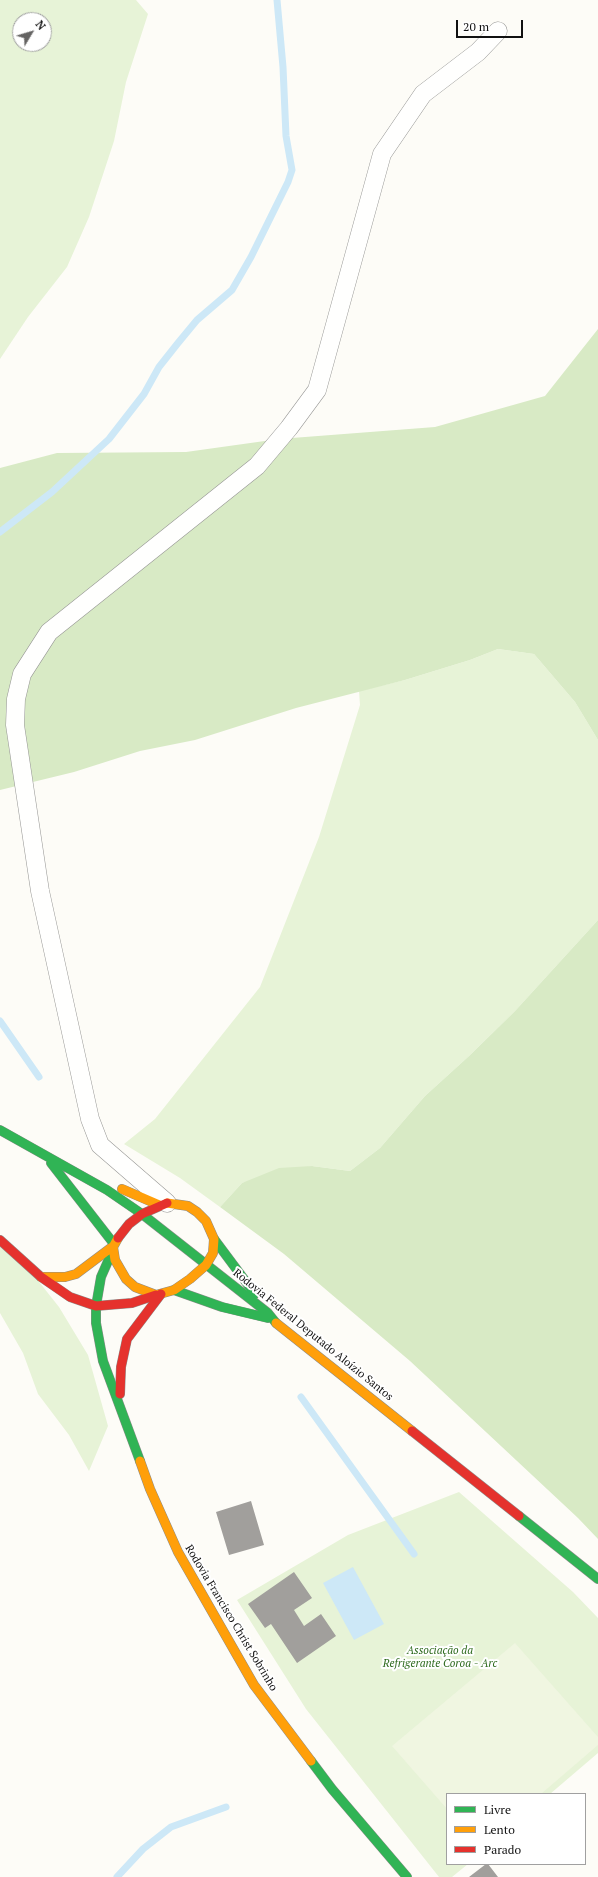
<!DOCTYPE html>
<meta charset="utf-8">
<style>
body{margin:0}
#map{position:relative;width:598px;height:1877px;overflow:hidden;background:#fdfcf7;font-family:"PT Serif",serif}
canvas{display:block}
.legend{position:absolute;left:446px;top:1793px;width:140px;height:72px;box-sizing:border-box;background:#fff;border:1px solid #a0a0a0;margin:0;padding:5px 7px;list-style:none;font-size:12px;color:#111}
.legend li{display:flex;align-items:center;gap:8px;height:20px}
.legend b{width:20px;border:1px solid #a0a0a0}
.north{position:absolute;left:12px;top:12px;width:40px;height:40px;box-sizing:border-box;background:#fff;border:1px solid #a0a0a0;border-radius:50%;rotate:52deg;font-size:11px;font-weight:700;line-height:16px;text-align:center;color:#111}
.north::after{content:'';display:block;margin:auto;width:14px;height:18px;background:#646362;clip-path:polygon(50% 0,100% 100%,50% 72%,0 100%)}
.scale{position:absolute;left:456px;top:20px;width:67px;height:18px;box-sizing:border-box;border:2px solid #111;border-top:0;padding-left:5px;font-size:12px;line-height:14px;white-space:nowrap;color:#111;-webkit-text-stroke:3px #fff;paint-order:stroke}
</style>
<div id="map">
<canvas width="598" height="1877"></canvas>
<ul class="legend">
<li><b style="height:5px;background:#30b455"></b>Livre</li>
<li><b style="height:5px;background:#ff9f0a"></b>Lento</li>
<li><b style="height:5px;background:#e5322d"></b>Parado</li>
</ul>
<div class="north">N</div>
<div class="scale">20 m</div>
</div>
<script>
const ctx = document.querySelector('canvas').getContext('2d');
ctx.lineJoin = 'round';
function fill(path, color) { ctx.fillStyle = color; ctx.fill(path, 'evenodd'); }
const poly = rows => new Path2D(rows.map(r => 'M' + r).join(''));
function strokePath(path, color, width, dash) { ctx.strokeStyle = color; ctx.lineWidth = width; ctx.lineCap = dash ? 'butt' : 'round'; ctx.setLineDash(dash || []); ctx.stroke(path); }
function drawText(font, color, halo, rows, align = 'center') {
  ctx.font = font + ' "PT Serif",serif'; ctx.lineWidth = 4; ctx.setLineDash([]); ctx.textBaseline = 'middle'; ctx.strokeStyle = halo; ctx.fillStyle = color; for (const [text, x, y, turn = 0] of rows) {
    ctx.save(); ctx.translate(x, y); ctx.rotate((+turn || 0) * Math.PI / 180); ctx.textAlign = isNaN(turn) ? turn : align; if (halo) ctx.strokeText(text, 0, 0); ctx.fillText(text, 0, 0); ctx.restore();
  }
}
fill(poly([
 [0,0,136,0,148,14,126,82,114,141,89,217,67,267,28,317,0,359],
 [20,20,44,20,44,44,20,44],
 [498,649,534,654,575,702,598,740,598,920,515,1011,469,1056,425,1096,380,1148,350,1171,312,1166,242,1183,220,1207,180,1178,124,1144,155,1119,260,987,319,837,360,705,359,691,405,680,470,660],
 [0,1241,32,1273,59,1307,88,1355,108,1426,89,1471,69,1435,38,1394,23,1353,0,1313],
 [459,1492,573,1592,598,1618,598,1753,550,1794,447,1794,447,1864,468,1864,452,1877,439,1877,306,1709,237,1600,348,1535]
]), '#e7f3d7');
fill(poly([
 [598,329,598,740,575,702,534,654,498,649,470,660,405,680,296,708,195,740,140,751,74,772,0,790,0,468,57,453,186,452,279,439,435,427,545,396],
 [598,920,598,1539,578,1518,410,1361,284,1254,220,1207,242,1183,279,1168,312,1166,350,1171,380,1148,425,1096,469,1056,515,1011]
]), '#d8eac5');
fill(poly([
 [515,1643,598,1737,598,1745,541,1794,447,1794,447,1809,392,1746]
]), '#f0f6e1');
fill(poly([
 [353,1567,384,1624,354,1640,323,1583]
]), '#cde8f7');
strokePath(poly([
 [0,532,52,492,109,439,144,394,159,367,178,343,197,320,232,290,251,257,288,182,292,170,286,136,283,67,277,0],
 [0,1021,39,1077],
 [301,1397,414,1554],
 [117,1877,143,1849,171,1827,226,1807]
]), '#cde8f7', 7);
fill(poly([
 [251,1501,264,1545,229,1555,216,1512],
 [294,1572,312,1598,294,1610,304,1626,321,1614,336,1636,297,1663,271,1624,265,1628,248,1604],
 [486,1864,488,1864,498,1877,469,1877]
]), '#a19f9c');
const street = poly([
 [167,1203,100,1145,90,1119,40,891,15,725,16,699,22,674,49,632,257,466,289,428,317,390,382,154,423,94,478,52,498,31]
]);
const fast = poly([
 [0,1130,107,1190,142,1214,268,1313,276,1323],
 [51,1163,114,1244],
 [214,1239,255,1294],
 [112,1252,101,1277,96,1306,96,1323,103,1361,140,1461],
 [174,1290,222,1307,268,1318],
 [519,1516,598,1579],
 [311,1761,332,1789,407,1877]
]);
const slow = poly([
 [122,1189,159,1205],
 [118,1238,113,1247,115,1260,126,1279,135,1287,156,1295,174,1290,190,1279,206,1265,213,1253,214,1239,206,1221,197,1212,188,1206,167,1203],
 [41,1277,65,1277,76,1274,112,1247],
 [276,1323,412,1431],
 [140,1461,150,1489,178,1552,254,1685,311,1761]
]);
const jam = poly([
 [118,1238,129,1224,142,1214,167,1203],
 [0,1240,41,1277,70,1297,96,1306,132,1303,156,1295],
 [120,1394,121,1367,127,1339,161,1294],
 [412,1431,519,1516]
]);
strokePath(street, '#979795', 19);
strokePath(fast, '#8e8d8b', 10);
strokePath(slow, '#8e8d8b', 10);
strokePath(jam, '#8e8d8b', 10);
strokePath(street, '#fffffe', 18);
strokePath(fast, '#30b455', 9);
strokePath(slow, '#ff9f0a', 9);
strokePath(jam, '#e5322d', 9);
drawText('11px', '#111', '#fff', [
 ["Rodovia Federal Deputado Aloízio Santos",313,1335,39],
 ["Rodovia Francisco Christ Sobrinho",231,1618,59]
]);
drawText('italic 11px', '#2f6b1f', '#fff', [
 ["Associação da",440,1651],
 ["Refrigerante Coroa - Arc",440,1664]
]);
</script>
